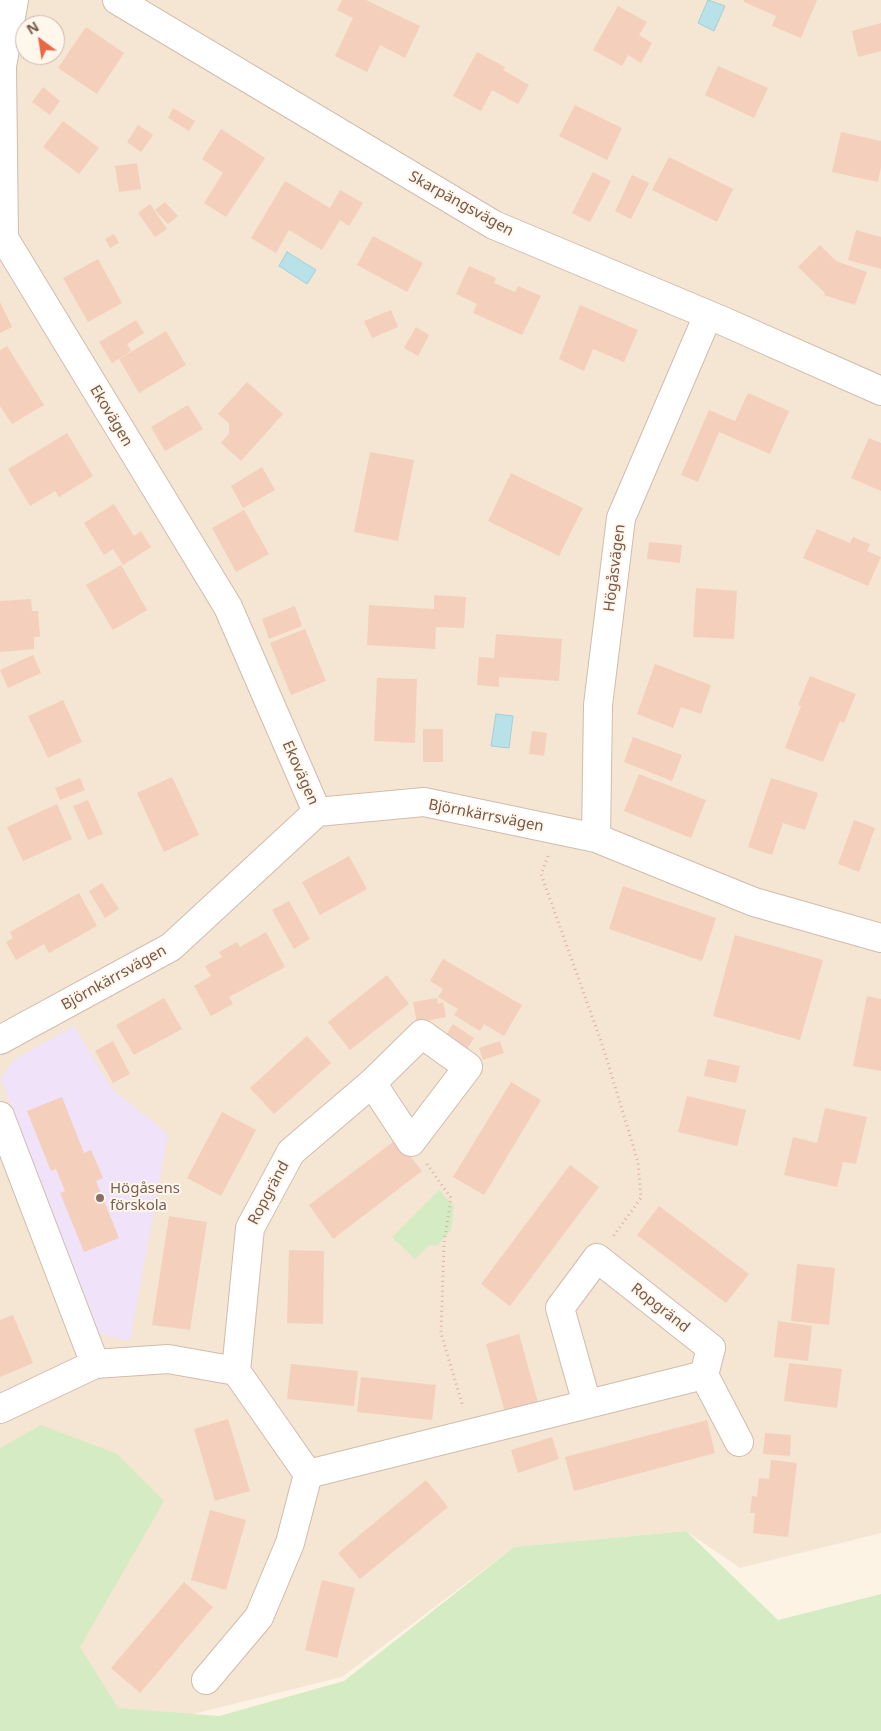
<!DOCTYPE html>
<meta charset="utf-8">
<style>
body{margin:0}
#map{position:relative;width:881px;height:1731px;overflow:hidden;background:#fdf3e5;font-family:"Noto Sans",sans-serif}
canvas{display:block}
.north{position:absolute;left:15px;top:15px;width:50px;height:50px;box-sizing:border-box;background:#fff7ec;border:1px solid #c9b7ab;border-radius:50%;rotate:329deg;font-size:14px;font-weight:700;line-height:20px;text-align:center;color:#775849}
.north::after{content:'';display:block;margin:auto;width:18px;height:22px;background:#eb6646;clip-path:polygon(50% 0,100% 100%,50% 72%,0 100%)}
</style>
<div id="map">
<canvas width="881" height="1731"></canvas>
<div class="north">N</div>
</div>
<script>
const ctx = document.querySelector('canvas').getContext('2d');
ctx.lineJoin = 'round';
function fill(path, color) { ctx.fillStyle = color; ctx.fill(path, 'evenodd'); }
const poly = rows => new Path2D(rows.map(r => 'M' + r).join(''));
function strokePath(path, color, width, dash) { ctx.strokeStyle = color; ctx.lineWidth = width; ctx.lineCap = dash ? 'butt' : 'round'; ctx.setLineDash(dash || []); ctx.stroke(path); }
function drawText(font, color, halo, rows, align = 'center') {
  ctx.font = font + ' "Noto Sans",sans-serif'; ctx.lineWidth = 4; ctx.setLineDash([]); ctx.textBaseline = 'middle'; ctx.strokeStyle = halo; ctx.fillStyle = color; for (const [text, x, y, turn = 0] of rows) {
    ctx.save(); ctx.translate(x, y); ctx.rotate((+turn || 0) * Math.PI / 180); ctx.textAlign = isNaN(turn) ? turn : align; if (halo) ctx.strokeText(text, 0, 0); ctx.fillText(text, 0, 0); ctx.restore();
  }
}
fill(poly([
 [0,0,881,0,881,1533,740,1568,686,1531,514,1547,342,1677,125,1731,0,1731],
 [25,25,55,25,55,55,25,55]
]), '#f5e5d3');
fill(poly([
 [74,1026,112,1089,168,1134,130,1341,94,1333,1,1078,15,1059]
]), '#f0e2f9');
fill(poly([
 [439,1190,454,1206,451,1230,437,1246,429,1245,415,1259,392,1237],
 [41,1425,117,1454,164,1501,80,1647,118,1708,219,1716,344,1681,514,1547,686,1531,778,1620,881,1594,881,1731,0,1731,0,1448]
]), '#d5ebc3');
const water = poly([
 [708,0,725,6,714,31,698,23,708,0],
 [287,252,316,270,307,284,279,266,287,252],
 [496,714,513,716,509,748,491,746,496,714]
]);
fill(water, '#b9e2e8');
strokePath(water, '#9ed2da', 1);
fill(poly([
 [342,0,366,0,420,26,405,58,380,45,367,72,335,56,353,18,337,10],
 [744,0,817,0,801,38,772,26,776,16,744,2],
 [618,6,647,22,639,35,652,43,641,63,628,55,622,66,593,50],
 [881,23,881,51,858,57,852,31],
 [86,27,124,53,97,94,58,68],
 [477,52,505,67,503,70,529,85,518,104,492,90,481,111,453,96],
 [718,66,768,88,754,118,705,95],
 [43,87,60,101,50,115,32,102],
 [575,105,622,128,607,160,559,136],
 [173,108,195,121,189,131,168,118],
 [63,121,99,148,79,174,43,147],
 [138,125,153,135,141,152,127,142],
 [221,129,265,158,226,217,204,203,223,173,202,159],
 [841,132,881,141,881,167,878,182,832,172],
 [669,157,733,189,717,222,652,190],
 [137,163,141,189,119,192,115,166],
 [593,172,611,181,590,222,572,213],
 [632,175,649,183,631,219,615,211],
 [285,181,330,208,340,190,363,203,349,226,340,220,322,250,289,230,276,253,251,238],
 [165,202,178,216,168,224,155,210],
 [150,204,167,229,155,237,138,213],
 [856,230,881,237,881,269,848,260],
 [114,234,119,243,110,248,105,239],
 [373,236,423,263,407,292,357,265],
 [820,245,836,261,867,272,855,305,824,295,825,293,798,267],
 [98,259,122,303,88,322,63,278],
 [469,266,496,278,494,283,515,292,518,286,541,296,522,335,473,313,477,304,456,294],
 [0,302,12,327,0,333],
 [580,305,638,330,624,362,593,349,584,371,559,359],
 [391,310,398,327,372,338,364,321],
 [136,320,144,333,127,344,131,351,112,363,99,342],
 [416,327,429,335,418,356,404,348],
 [166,331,186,365,139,393,119,359],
 [7,346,44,405,12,424,0,406,0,350],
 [247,382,283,414,241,461,221,443,229,434,229,423,218,414],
 [748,393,789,411,770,454,719,432,698,482,681,475,709,410,735,421],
 [188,405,203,429,165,451,151,427],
 [67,433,93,476,59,497,55,491,30,506,8,469],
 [869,438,881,443,881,491,851,478],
 [370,452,414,460,398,541,354,532],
 [262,467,275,490,243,508,231,486],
 [511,473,583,508,559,556,488,521],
 [114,504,134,536,141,531,151,547,123,565,113,549,104,555,84,523],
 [244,510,269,554,236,572,212,528],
 [817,529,850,543,853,537,870,544,867,551,881,557,868,586,803,558],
 [649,542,682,545,680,563,647,559],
 [121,565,147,610,113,630,86,585],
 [696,588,737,591,734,639,693,637],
 [434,595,466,597,464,628,436,627,435,649,367,645,369,605,434,609],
 [31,599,32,611,38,611,40,637,34,637,34,649,0,652,0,601],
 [295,606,302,626,269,639,262,619],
 [305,629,326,681,291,695,270,643],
 [496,634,562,639,559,681,499,677,499,687,477,685,479,657,494,658],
 [33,655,41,673,8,688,0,670],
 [655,664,711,685,701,714,681,707,673,728,637,714],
 [810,676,856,694,844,723,840,721,823,762,785,748,801,706,798,705],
 [377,678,417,679,415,743,374,741],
 [63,700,82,742,48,758,28,716],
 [423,729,443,729,443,762,423,762],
 [532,731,547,733,544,756,529,754],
 [633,737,682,755,672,781,624,762],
 [639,774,706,800,691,838,624,811],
 [172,777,199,835,164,852,137,793],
 [80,778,85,790,60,800,55,788],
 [771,778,818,793,805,830,783,823,772,855,748,847],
 [88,800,103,834,88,840,73,806],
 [57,804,72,839,23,861,7,827],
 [854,820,875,828,859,872,838,864],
 [349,856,367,889,320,915,302,882],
 [102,883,119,909,105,918,89,891],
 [623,886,716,918,702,961,609,929],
 [79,893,97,926,49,953,44,944,16,960,6,942,13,938,10,932],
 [289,901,310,939,294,949,272,910],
 [266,932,285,967,229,997,233,1004,211,1016,194,986,211,976,205,966,222,957,219,952,237,942,240,947],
 [735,935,823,960,800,1040,713,1016],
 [443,959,522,1005,504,1036,484,1024,480,1031,454,1015,458,1009,438,997,443,989,430,981],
 [387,975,409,1004,350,1050,328,1022],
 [867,996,881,999,881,1071,853,1066],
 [164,998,182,1029,134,1055,116,1025],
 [437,998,438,1004,443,1002,446,1017,417,1023,413,1002],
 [453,1024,474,1038,467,1049,446,1035],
 [307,1036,331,1063,274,1114,250,1088],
 [113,1041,130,1074,113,1083,95,1051],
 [500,1041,504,1053,483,1060,479,1048],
 [708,1059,740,1066,736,1083,704,1076],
 [511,1082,541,1100,484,1195,453,1177],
 [687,1096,746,1110,737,1146,678,1132],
 [62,1097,84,1153,91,1150,103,1178,96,1181,119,1238,84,1252,60,1193,65,1191,56,1169,51,1171,27,1111],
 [825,1108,867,1117,856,1164,843,1162,837,1187,784,1175,793,1137,817,1143],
 [222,1112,256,1130,221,1196,187,1178],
 [397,1139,422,1171,333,1239,309,1205],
 [570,1165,599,1187,510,1306,481,1284],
 [659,1206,749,1274,726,1303,637,1235],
 [169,1216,207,1222,190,1330,152,1325],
 [289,1250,324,1251,323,1324,287,1323],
 [797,1264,835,1268,829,1325,791,1321],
 [13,1315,33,1363,0,1377,0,1320],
 [778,1321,812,1326,808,1361,774,1357],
 [519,1334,539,1406,506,1416,486,1344],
 [789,1363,842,1369,837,1408,784,1401],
 [291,1364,358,1371,354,1406,287,1399],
 [361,1377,436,1385,432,1420,357,1412],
 [228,1419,250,1491,215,1501,194,1429],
 [707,1420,715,1453,574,1491,565,1457],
 [765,1433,791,1435,790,1456,763,1454],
 [552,1437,559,1459,518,1473,511,1450],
 [771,1460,797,1463,788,1537,753,1533,755,1513,750,1513,752,1496,757,1497,759,1478,769,1479],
 [426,1480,448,1507,360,1579,338,1553],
 [210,1510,246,1520,226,1590,191,1580],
 [322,1580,355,1588,337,1658,305,1650],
 [184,1582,213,1607,140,1693,111,1668]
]), '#f4d0bc');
const minor = poly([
 [14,0,2,66,4,238,228,607,317,812],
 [117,0,494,225,723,321,881,391],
 [596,838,598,705,621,518,708,315],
 [0,1040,171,947,317,812,424,802,596,838,754,902,881,938],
 [0,1116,95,1364],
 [236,1371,250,1228,291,1152,372,1083,422,1034,468,1067,411,1142,372,1083],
 [704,1375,739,1442],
 [0,1409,95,1364,168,1359,236,1371,308,1474,290,1543,259,1617,206,1680],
 [308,1474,704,1375,711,1348,597,1258,560,1308,587,1404]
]);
strokePath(minor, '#d1bcad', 30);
strokePath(poly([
 [548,856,541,874,602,1044,638,1162,641,1198,612,1238],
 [427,1164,451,1198,444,1243,441,1333,463,1407]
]), '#d9b39f', 3, [1, 4]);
strokePath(minor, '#fff', 28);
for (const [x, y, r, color] of [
 [100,1198,5,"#8d6e63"]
]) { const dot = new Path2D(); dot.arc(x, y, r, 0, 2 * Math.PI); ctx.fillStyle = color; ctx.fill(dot); strokePath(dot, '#fff7ec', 2); }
drawText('15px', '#775849', '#fff7ec', [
 ["Skarpängsvägen",461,204,29],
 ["Ekovägen",111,416,59],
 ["Högåsvägen",615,568,-83],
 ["Ekovägen",300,773,66],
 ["Björnkärrsvägen",486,816,11],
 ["Björnkärrsvägen",114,978,-29],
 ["Ropgränd",269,1193,-62],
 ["Ropgränd",660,1308,38]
]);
drawText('15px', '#785e54', '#fff7ec', [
 ["Högåsens",110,1189],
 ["förskola",110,1206]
], 'left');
</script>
